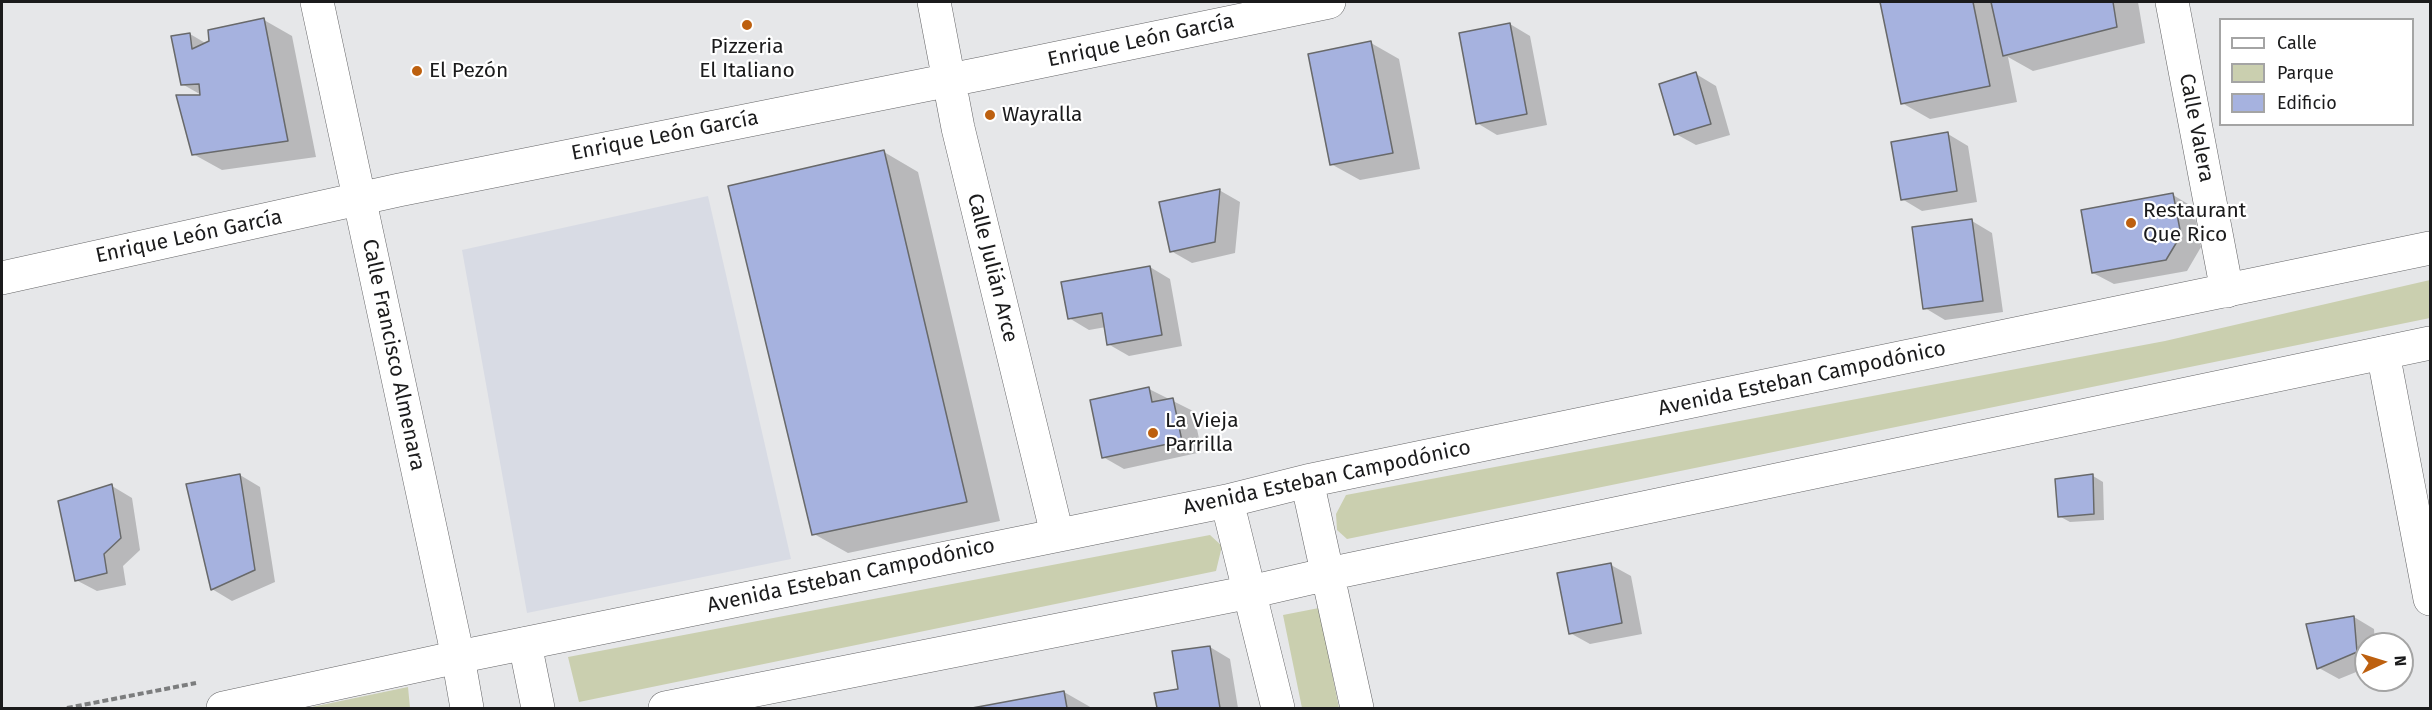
<!DOCTYPE html>
<meta charset="utf-8">
<style>
body{margin:0}
#map{position:relative;width:2432px;height:710px;overflow:hidden;background:#e6e7e9;font-family:"Fira Sans",sans-serif}
canvas{display:block}
.frame{position:absolute;inset:0;border:3px solid #1b1b1c;pointer-events:none}
.legend{position:absolute;left:2219px;top:18px;width:195px;height:108px;box-sizing:border-box;background:#fff;border:2px solid #a4a4a4;margin:0;padding:8px 10px;list-style:none;font-size:18px;color:#1b1b1c}
.legend li{display:flex;align-items:center;gap:12px;height:30px}
.legend b{width:30px;border:2px solid #a4a4a4}
.north{position:absolute;left:2354px;top:632px;width:60px;height:60px;box-sizing:border-box;background:#fff;border:2px solid #a4a4a4;border-radius:50%;rotate:86deg;font-size:16px;font-weight:700;line-height:24px;text-align:center;color:#1b1b1c}
.north::after{content:'';display:block;margin:auto;width:21px;height:27px;background:#bd600f;clip-path:polygon(50% 0,100% 100%,50% 72%,0 100%)}
</style>
<div id="map">
<canvas width="2432" height="710"></canvas>
<div class="frame"></div>
<ul class="legend">
<li><b style="height:8px;background:#fff"></b>Calle</li>
<li><b style="height:16px;background:#cacfaf"></b>Parque</li>
<li><b style="height:16px;background:#a6b2df"></b>Edificio</li>
</ul>
<div class="north">N</div>
</div>
<script>
const ctx = document.querySelector('canvas').getContext('2d');
ctx.lineJoin = 'round';
function fill(path, color) { ctx.fillStyle = color; ctx.fill(path, 'evenodd'); }
const poly = rows => new Path2D(rows.map(r => 'M' + r).join(''));
function strokePath(path, color, width, dash) { ctx.strokeStyle = color; ctx.lineWidth = width; ctx.lineCap = dash ? 'butt' : 'round'; ctx.setLineDash(dash || []); ctx.stroke(path); }
function drawText(font, color, halo, rows, align = 'center') {
  ctx.font = font + ' "Fira Sans",sans-serif'; ctx.lineWidth = 4.5; ctx.setLineDash([]); ctx.textBaseline = 'middle'; ctx.strokeStyle = halo; ctx.fillStyle = color; for (const [text, x, y, turn = 0] of rows) {
    ctx.save(); ctx.translate(x, y); ctx.rotate((+turn || 0) * Math.PI / 180); ctx.textAlign = isNaN(turn) ? turn : align; if (halo) ctx.strokeText(text, 0, 0); ctx.fillText(text, 0, 0); ctx.restore();
  }
}
fill(poly([
 [708,196,791,559,527,613,462,250]
]), '#d8dbe4');
fill(poly([
 [2430,280,2430,318,1347,539,1337,530,1336,514,1346,495,2165,341],
 [1210,535,1222,546,1216,571,579,702,568,657],
 [1319,608,1339,708,1302,708,1283,615],
 [408,687,410,708,307,708]
]), '#cacfaf');
fill(poly([
 [1882,2,2138,2,2145,43,2033,71,2008,57,2017,102,1930,119,1902,103],
 [264,20,292,36,316,157,222,170,193,154,205,97,182,84,190,34,207,44],
 [1510,24,1530,36,1547,125,1497,135,1477,123],
 [1371,43,1399,59,1420,169,1360,180,1331,164],
 [1696,74,1716,86,1730,135,1696,145,1676,134],
 [1948,134,1968,146,1977,202,1922,211,1902,199],
 [884,152,918,172,1000,521,848,553,814,534],
 [1219,190,1240,202,1235,253,1192,263,1171,251],
 [2173,195,2193,207,2201,247,2187,271,2114,284,2093,273],
 [1972,221,1992,233,2003,312,1945,320,1925,308],
 [1150,267,1170,279,1182,346,1129,356,1108,344,1106,327,1089,330,1069,318],
 [1149,389,1193,411,1202,452,1124,469,1103,457],
 [240,475,260,487,275,582,232,601,212,589],
 [2093,476,2103,482,2104,520,2070,522,2059,516],
 [112,486,132,498,140,550,123,566,126,585,97,591,76,580],
 [1611,565,1631,576,1642,634,1590,644,1570,633],
 [2354,617,2374,629,2375,644,2366,644,2366,668,2339,679,2319,668],
 [1210,647,1230,659,1238,708,1158,708,1156,694,1180,691],
 [1064,692,1092,708,980,708]
]), '#0003');
const building = poly([
 [1880,2,1973,2,1990,86,1901,104,1880,2],
 [1991,2,2113,2,2117,27,2003,56,1991,2],
 [264,18,288,141,192,155,176,95,200,95,199,84,181,85,171,36,190,33,192,49,209,41,208,30,264,18],
 [1510,23,1527,114,1476,124,1459,33,1510,23],
 [1371,41,1393,153,1330,165,1308,54,1371,41],
 [1696,72,1711,124,1674,135,1659,84,1696,72],
 [1948,132,1957,191,1901,200,1891,142,1948,132],
 [884,150,967,502,812,535,728,186,884,150],
 [1220,189,1215,242,1170,252,1159,202,1220,189],
 [2173,193,2181,235,2166,260,2092,273,2081,210,2173,193],
 [1972,219,1983,301,1923,309,1912,227,1972,219],
 [1150,266,1162,335,1107,345,1102,313,1068,319,1061,282,1150,266],
 [1149,387,1152,402,1173,398,1182,441,1102,458,1090,400,1149,387],
 [240,474,255,570,211,590,186,484,240,474],
 [2093,474,2094,514,2058,517,2055,479,2093,474],
 [112,484,121,538,104,554,107,573,75,581,58,501,112,484],
 [1611,563,1622,623,1569,634,1557,573,1611,563],
 [2354,616,2357,652,2317,669,2306,624,2354,616],
 [1210,646,1220,708,1157,708,1154,693,1178,689,1172,651,1210,646],
 [1064,691,1067,708,972,708,1064,691]
]);
fill(building, '#a6b2df');
strokePath(building, '#68696a', 1.5);
const minor = poly([
 [317,2,458,657,467,708],
 [934,2,958,128,1057,534],
 [2172,2,2227,291],
 [2,278,399,190,985,73,1329,2],
 [2383,353,2430,599],
 [525,644,538,708]
]);
const tertiary = poly([
 [1307,481,1357,708],
 [1227,501,1278,708],
 [223,708,458,657,1227,501,1307,481,2430,248],
 [665,708,1250,592,1328,574,2430,343]
]);
strokePath(minor, '#666668', 34);
strokePath(tertiary, '#666668', 34);
strokePath(poly([
 [67,708,196,683]
]), '#7c7d7e', 4, [6, 3]);
strokePath(minor, '#fff', 33);
strokePath(tertiary, '#fff', 33);
for (const [x, y, r, color] of [
 [747,25,6,"#bd600f"],
 [417,71,6,"#bd600f"],
 [990,115,6,"#bd600f"],
 [2131,223,6,"#bd600f"],
 [1153,433,6,"#bd600f"]
]) { const dot = new Path2D(); dot.arc(x, y, r, 0, 2 * Math.PI); ctx.fillStyle = color; ctx.fill(dot); strokePath(dot, '#fff', 2); }
drawText('21px', '#1b1b1c', '#fff', [
 ["Enrique León García",1141,41,-12],
 ["Calle Valera",2196,128,79],
 ["Enrique León García",665,136,-11],
 ["Enrique León García",189,237,-12],
 ["Calle Julián Arce",992,268,76],
 ["Calle Francisco Almenara",393,355,78],
 ["Avenida Esteban Campodónico",1802,379,-12],
 ["Avenida Esteban Campodónico",1327,478,-12],
 ["Avenida Esteban Campodónico",851,576,-12]
]);
drawText('21px', '#1b1b1c', '#fff', [
 ["Pizzeria",747,47,"center"],
 ["El Italiano",747,71,"center"],
 ["El Pezón",429,71],
 ["Wayralla",1002,115],
 ["Restaurant",2143,211],
 ["Que Rico",2143,235],
 ["La Vieja",1165,421],
 ["Parrilla",1165,445]
], 'left');
</script>
